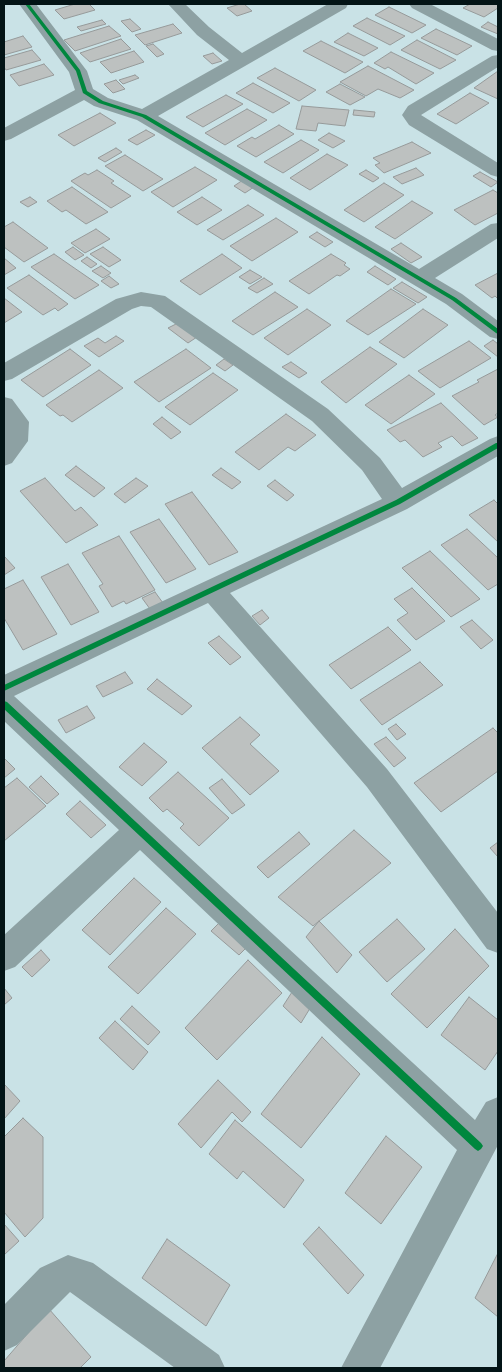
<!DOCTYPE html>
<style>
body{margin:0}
#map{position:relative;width:502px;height:1372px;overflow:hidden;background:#c9e2e6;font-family:"Asap Condensed",sans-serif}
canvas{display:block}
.frame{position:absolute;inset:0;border:5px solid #031416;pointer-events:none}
</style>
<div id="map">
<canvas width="502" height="1372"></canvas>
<div class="frame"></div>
</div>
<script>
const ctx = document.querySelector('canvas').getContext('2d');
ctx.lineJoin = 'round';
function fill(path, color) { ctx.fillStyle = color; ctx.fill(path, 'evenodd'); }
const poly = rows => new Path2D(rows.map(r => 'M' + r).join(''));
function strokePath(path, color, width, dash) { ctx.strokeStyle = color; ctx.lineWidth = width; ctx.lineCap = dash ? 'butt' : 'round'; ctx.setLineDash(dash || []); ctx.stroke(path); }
const building = poly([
 [75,4,89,4,95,10,64,19,55,10,75,4],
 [240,4,244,4,252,11,237,16,227,8,240,4],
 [470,4,498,4,498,8,484,17,463,8,470,4],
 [389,7,426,25,412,33,375,15,389,7],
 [367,18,405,36,390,45,353,26,367,18],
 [130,19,141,29,132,32,121,21,130,19],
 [102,20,106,24,81,31,77,27,102,20],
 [488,22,498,27,498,34,481,27,488,22],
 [173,24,182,33,145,45,135,35,173,24],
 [109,26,121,36,75,51,64,40,109,26],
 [436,29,472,46,457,55,421,38,436,29],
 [348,33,378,48,364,56,334,42,348,33],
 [23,36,32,47,4,55,4,42,23,36],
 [121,39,131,49,90,62,80,53,121,39],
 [417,40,456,60,440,69,401,50,417,40],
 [321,41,363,62,345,73,303,51,321,41],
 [153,44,164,54,157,57,146,46,153,44],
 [32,50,41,60,6,70,4,67,4,58,32,50],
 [134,51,144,62,111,73,100,62,134,51],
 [391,52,434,73,416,84,388,67,385,69,374,63,391,52],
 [213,53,222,61,212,64,203,56,213,53],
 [44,64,54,75,19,86,10,75,44,64],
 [368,66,414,90,400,98,378,89,366,96,340,82,368,66],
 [275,68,316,90,299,101,257,78,275,68],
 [498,71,498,99,474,88,498,71],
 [135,75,139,78,123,84,119,80,135,75],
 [116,80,125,89,113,93,104,84,116,80],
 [253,83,290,103,273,113,236,93,253,83],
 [340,84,365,97,350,105,326,92,340,84],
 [470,93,489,103,456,124,437,114,470,93],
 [226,95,243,104,203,127,186,117,226,95],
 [302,106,349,110,345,126,318,123,316,131,296,129,302,106],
 [247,109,267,120,225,145,205,133,247,109],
 [354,110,375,112,374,117,353,115,354,110],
 [100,113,116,123,74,146,58,135,100,113],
 [279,125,294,134,256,157,237,146,252,137,255,139,279,125],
 [146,130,155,135,137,145,128,140,146,130],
 [329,133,345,141,333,148,318,140,329,133],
 [301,140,319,150,283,173,264,162,301,140],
 [412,142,431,153,384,173,375,165,380,163,373,158,412,142],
 [116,148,122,152,105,162,98,158,116,148],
 [327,154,348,165,310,190,290,178,327,154],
 [125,155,163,179,143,191,105,166,125,155],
 [195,167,217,180,173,207,151,192,195,167],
 [416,168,424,175,402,184,393,177,416,168],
 [97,170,114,181,111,183,131,196,111,208,71,181,85,173,88,175,97,170],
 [366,170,379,178,373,182,359,174,366,170],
 [480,172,498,182,491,187,473,176,480,172],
 [243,180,254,187,245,193,234,186,243,180],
 [384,183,404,195,364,222,344,210,384,183],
 [72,187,108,212,86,224,66,210,62,212,47,201,72,187],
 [493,190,498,193,498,213,475,225,454,210,493,190],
 [30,197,37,202,28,207,20,202,30,197],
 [202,197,222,210,197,225,177,212,202,197],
 [412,201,433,213,395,239,375,227,412,201],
 [248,205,264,215,223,240,207,230,248,205],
 [276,218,298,232,252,261,230,246,276,218],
 [13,222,48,248,24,262,4,247,4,227,13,222],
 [96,229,110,239,85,253,71,243,96,229],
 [317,232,333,242,325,247,309,237,317,232],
 [401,243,422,257,411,263,391,249,401,243],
 [73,247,84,255,75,260,65,252,73,247],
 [103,247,121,260,109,267,90,254,103,247],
 [54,254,99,285,75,299,31,267,54,254],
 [222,254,242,268,200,295,180,281,222,254],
 [331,254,346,263,344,265,350,269,340,276,337,275,309,294,289,281,331,254],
 [87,257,97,264,91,268,81,261,87,257],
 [4,258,16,268,4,275,4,258],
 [101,266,111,273,103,278,92,271,101,266],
 [375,266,396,279,388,285,367,272,375,266],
 [250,270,262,277,250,284,239,277,250,270],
 [498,273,498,299,495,296,492,298,475,285,498,273],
 [29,275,68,304,58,311,55,308,43,315,7,288,29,275],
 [109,276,119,284,111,288,101,281,109,276],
 [264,278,273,284,257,293,248,288,264,278],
 [402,282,427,297,418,303,393,288,402,282],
 [391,289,416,304,368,335,346,321,391,289],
 [275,292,298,307,253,335,232,321,275,292],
 [4,298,22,312,4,323,4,298],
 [307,309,331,325,288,355,264,338,307,309],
 [423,309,448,325,404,358,379,342,423,309],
 [178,323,197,337,188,343,168,328,178,323],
 [116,336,124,341,99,357,84,346,98,338,105,343,116,336],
 [493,340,498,344,498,357,484,346,493,340],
 [469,341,491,358,440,388,418,371,469,341],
 [370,347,397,364,346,403,321,382,370,347],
 [70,349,91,365,43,397,21,380,70,349],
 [186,349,211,368,159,402,134,382,186,349],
 [224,359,233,365,225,371,216,365,224,359],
 [291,362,307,373,299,378,282,367,291,362],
 [498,369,498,413,495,415,498,417,484,425,452,396,479,382,477,380,498,369],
 [99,370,123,388,72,422,63,415,60,416,46,405,99,370],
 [213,373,238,390,190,425,165,407,213,373],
 [409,375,435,394,391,424,365,405,409,375],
 [441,403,478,438,462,446,452,436,438,443,442,447,423,457,405,440,400,442,387,430,441,403],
 [286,414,316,435,295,451,288,447,259,470,235,452,286,414],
 [162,417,181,432,171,439,153,424,162,417],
 [76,466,105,488,94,497,65,475,76,466],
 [221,468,241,482,232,489,212,475,221,468],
 [45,478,75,511,81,507,98,525,66,543,20,491,45,478],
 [136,478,148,486,125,503,114,494,136,478],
 [275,480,294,495,287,501,267,486,275,480],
 [192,492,238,552,209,565,165,504,192,492],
 [494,500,498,504,498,542,469,515,494,500],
 [159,519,196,569,166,583,130,532,159,519],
 [467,529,498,558,498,584,488,590,441,545,467,529],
 [119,536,155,590,126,604,124,601,112,607,99,586,103,584,82,553,119,536],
 [430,551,480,599,451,617,402,568,430,551],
 [4,556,15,568,4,575,4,556],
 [68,564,99,612,71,625,41,577,68,564],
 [23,580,57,634,23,650,4,618,4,589,23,580],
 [412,588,445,621,416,640,397,620,408,613,394,599,412,588],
 [155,592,163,603,150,609,142,598,155,592],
 [262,610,269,618,260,625,252,616,262,610],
 [472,620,493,640,481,649,460,627,472,620],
 [388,627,411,650,351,689,329,665,388,627],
 [219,636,241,657,230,665,208,643,219,636],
 [420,662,443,685,382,725,360,700,420,662],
 [125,672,133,683,103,697,96,686,125,672],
 [157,679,192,706,182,715,147,689,157,679],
 [87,706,95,718,66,733,58,720,87,706],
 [240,717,260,735,250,744,279,771,250,795,202,748,240,717],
 [396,724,406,734,397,740,388,729,396,724],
 [493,728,498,733,498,771,441,812,414,783,493,728],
 [386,737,406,758,394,767,374,744,386,737],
 [144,743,167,762,142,786,119,767,144,743],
 [4,758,15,769,4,778,4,758],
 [178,772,229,818,199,846,180,828,184,824,167,809,163,812,149,798,178,772],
 [41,776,59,794,47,804,29,787,41,776],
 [17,778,46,806,4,841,4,788,17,778],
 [222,779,245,805,232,814,209,788,222,779],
 [80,801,106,825,91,838,66,814,80,801],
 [354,830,391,863,313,926,278,897,354,830],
 [299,832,310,844,268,878,257,867,299,832],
 [498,842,498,857,490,848,498,842],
 [134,878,161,902,110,955,82,930,134,878],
 [166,908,196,934,138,994,108,967,166,908],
 [397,919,425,949,387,982,359,952,397,919],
 [222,920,250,944,239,955,211,931,222,920],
 [319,921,352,955,337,973,306,937,319,921],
 [455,929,489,966,427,1028,391,994,455,929],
 [41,950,50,960,32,977,22,967,41,950],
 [248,960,282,993,217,1060,185,1028,248,960],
 [4,988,12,998,4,1005,4,988],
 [292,992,312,1005,301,1023,283,1006,292,992],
 [469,997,498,1020,498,1051,485,1070,441,1035,469,997],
 [132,1006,160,1032,148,1045,120,1019,132,1006],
 [115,1021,148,1052,133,1070,99,1038,115,1021],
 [322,1037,360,1074,301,1148,261,1114,322,1037],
 [218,1080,251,1112,242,1122,232,1112,201,1148,178,1124,218,1080],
 [4,1084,20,1101,4,1119,4,1084],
 [23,1118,43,1137,43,1218,25,1237,4,1212,4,1137,23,1118],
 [235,1120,304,1180,284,1208,243,1171,237,1179,209,1154,235,1120],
 [386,1136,422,1167,381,1224,345,1193,386,1136],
 [4,1224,19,1241,4,1255,4,1224],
 [319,1227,364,1275,348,1294,303,1244,319,1227],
 [167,1239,230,1285,206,1326,142,1278,167,1239],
 [498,1253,498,1317,475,1298,498,1253],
 [49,1309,91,1357,80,1368,4,1368,4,1361,49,1309]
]);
fill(building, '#bdc1c0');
strokePath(building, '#969a9a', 1);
fill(poly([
 [19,4,36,4,87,71,93,89,108,98,142,109,229,60,197,35,168,4,185,4,209,27,242,53,328,4,348,4,346,8,158,116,419,269,491,224,498,223,498,238,435,278,462,294,498,321,498,339,490,337,446,304,137,120,94,106,84,100,11,139,4,141,4,128,75,90,69,72,19,4],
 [409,4,430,4,498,39,498,51,492,50,412,8,409,4],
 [498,55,498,67,421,115,498,163,498,177,491,175,409,125,402,115,408,106,492,56,498,55],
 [141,292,165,296,328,409,380,458,402,488,490,439,498,436,498,456,407,509,230,593,387,769,498,913,498,953,487,949,367,787,208,603,14,696,475,1120,486,1102,498,1097,498,1145,380,1368,341,1368,457,1150,140,850,15,967,4,971,4,935,119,830,4,721,4,675,382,499,362,470,312,421,151,307,141,306,132,309,12,379,4,381,4,363,116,299,141,292],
 [4,397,12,399,29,422,28,441,12,463,4,466,4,397],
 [68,1255,93,1263,219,1355,225,1368,175,1368,70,1292,17,1345,4,1351,4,1305,40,1268,68,1255]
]), '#8da1a3');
fill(poly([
 [25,4,29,4,80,70,87,91,103,101,146,115,456,298,498,329,498,334,496,333,452,300,142,117,99,103,83,93,76,71,25,4],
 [496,443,498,443,498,448,400,504,4,691,4,685,396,500,496,443],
 [4,701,7,702,481,1143,483,1146,481,1149,478,1151,475,1149,4,709,4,701]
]), '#00873e');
</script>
